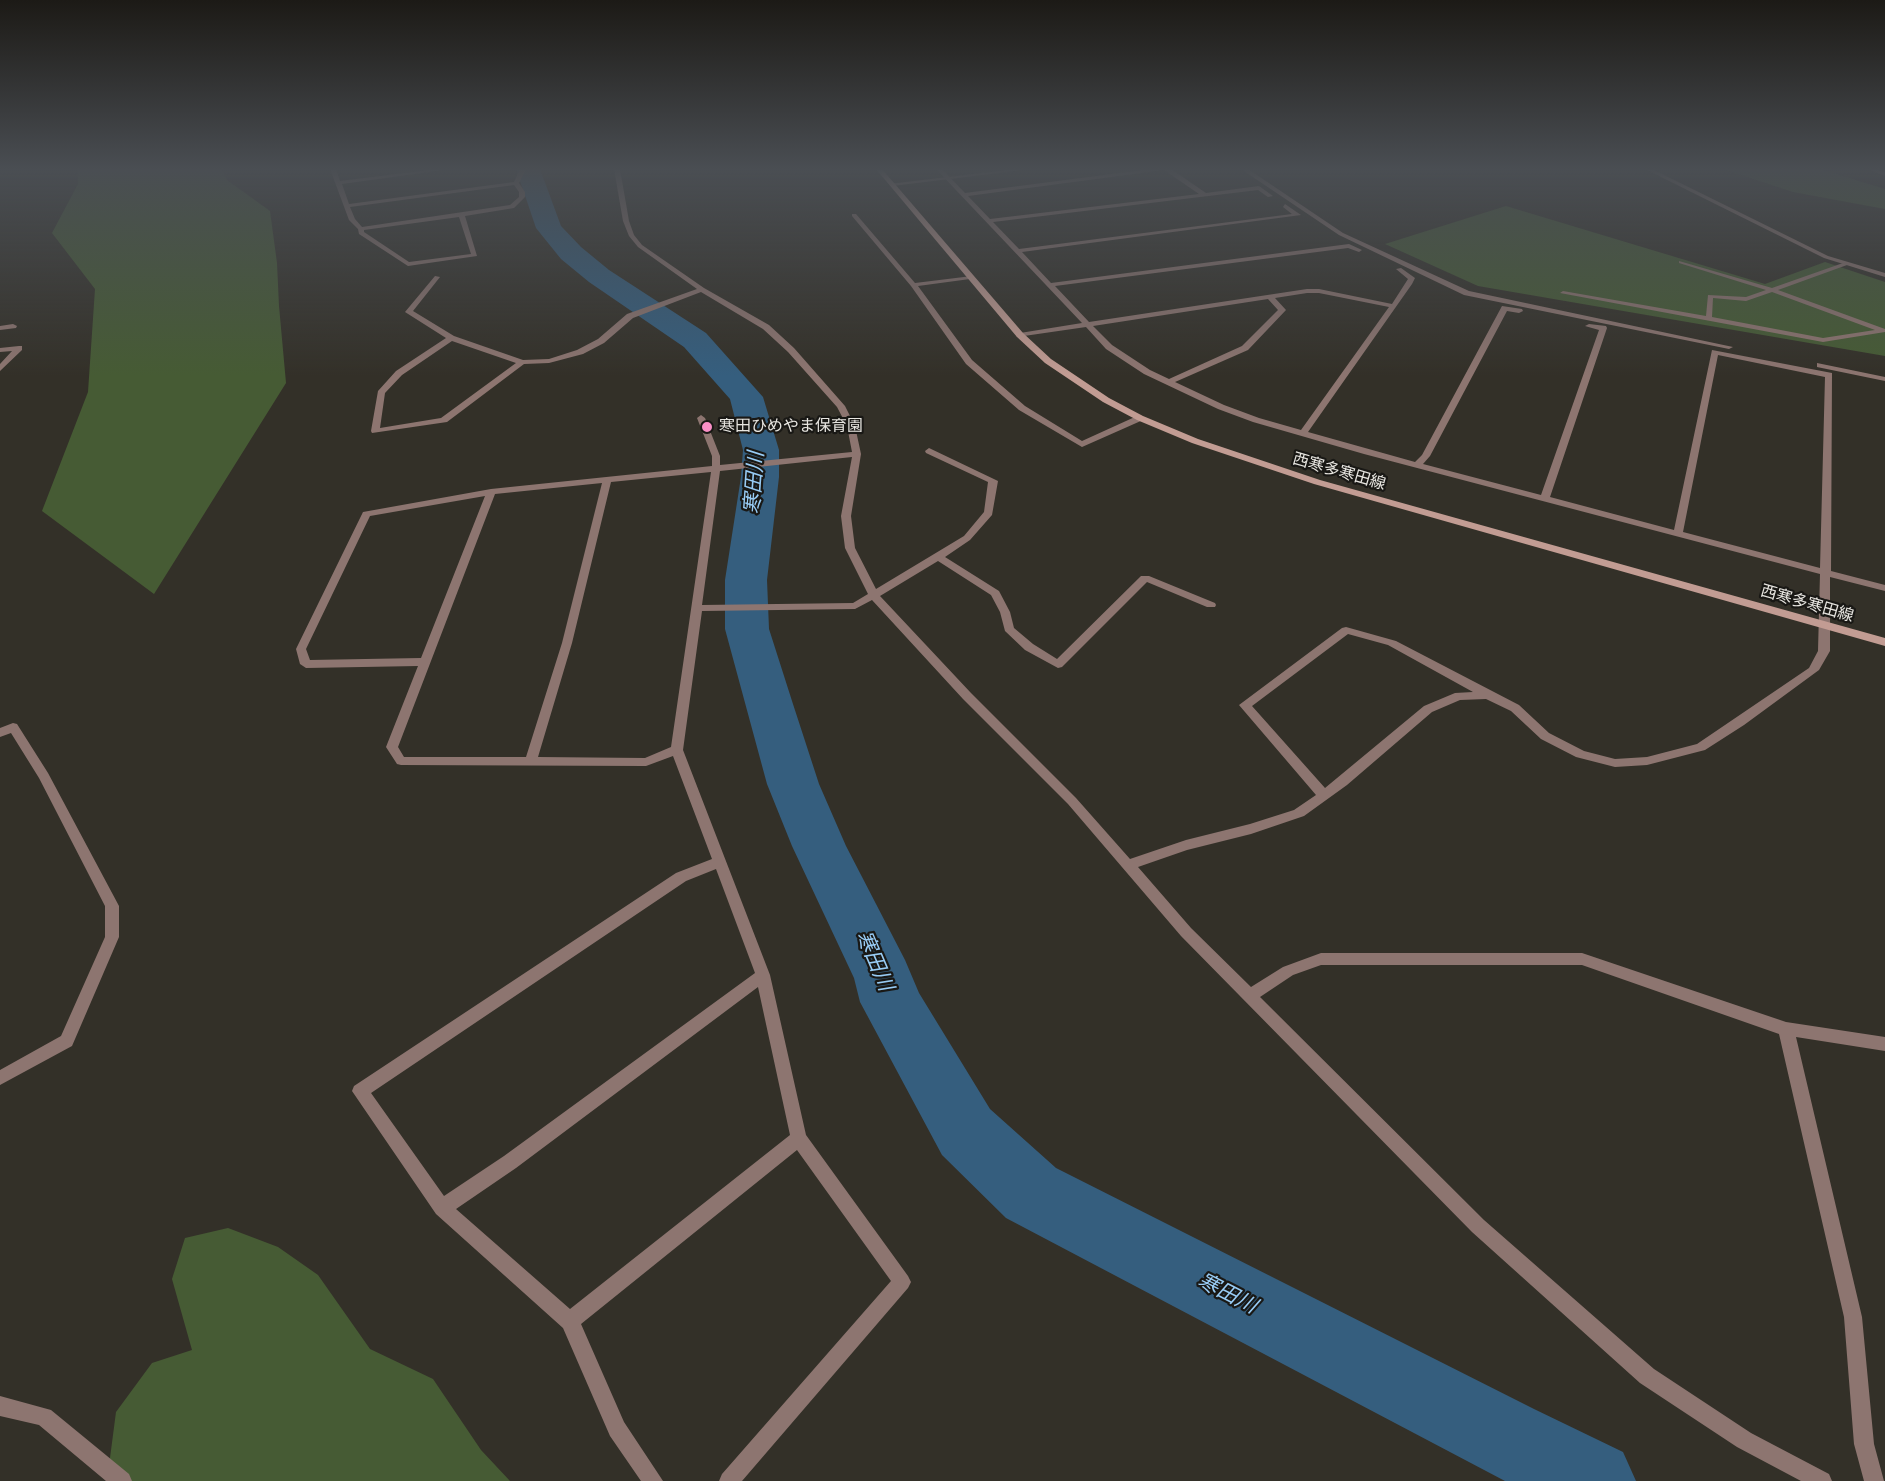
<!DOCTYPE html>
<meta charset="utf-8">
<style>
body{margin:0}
canvas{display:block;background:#333028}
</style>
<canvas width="1885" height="1481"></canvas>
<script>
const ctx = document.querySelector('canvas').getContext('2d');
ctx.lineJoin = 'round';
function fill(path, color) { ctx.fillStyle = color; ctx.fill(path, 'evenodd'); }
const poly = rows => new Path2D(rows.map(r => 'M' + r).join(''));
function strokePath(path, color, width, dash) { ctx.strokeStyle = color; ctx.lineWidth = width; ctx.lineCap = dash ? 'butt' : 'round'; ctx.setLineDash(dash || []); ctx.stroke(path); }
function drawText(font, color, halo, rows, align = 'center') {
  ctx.font = font + ' "Fira Sans","Noto Sans JP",sans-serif'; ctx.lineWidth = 4.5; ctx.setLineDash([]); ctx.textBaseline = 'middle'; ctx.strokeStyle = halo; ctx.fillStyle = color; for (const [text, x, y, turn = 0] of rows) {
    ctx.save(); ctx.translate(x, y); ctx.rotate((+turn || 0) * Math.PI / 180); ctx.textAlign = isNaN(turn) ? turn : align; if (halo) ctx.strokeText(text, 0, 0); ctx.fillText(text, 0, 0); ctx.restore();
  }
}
fill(poly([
 [77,169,221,169,227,180,270,211,277,263,279,306,286,383,154,594,42,511,88,392,95,289,52,233,78,184],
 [1723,169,1820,169,1885,189,1885,209,1793,192],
 [1506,206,1765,284,1825,262,1885,282,1885,356,1478,286,1385,244],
 [228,1228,278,1247,318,1275,370,1349,433,1379,481,1450,510,1481,107,1481,116,1412,152,1363,192,1350,172,1279,185,1238]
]), '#465b34');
fill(poly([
 [516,169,540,169,561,226,581,247,609,270,706,333,763,397,779,450,779,477,767,580,769,629,792,701,819,784,846,846,905,960,919,993,990,1109,1056,1168,1534,1409,1623,1452,1636,1481,1505,1481,1006,1218,942,1155,860,1002,854,978,792,846,767,784,725,629,725,580,741,477,743,450,730,399,684,347,589,282,561,259,536,228,516,169]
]), '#355e7e');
fill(poly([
 [1679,261,1772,288,1843,263,1847,263,1847,265,1778,290,1885,329,1885,332,1823,342,1560,293,1563,291,1706,316,1708,295,1746,297,1766,290,1679,263,1679,261],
 [1772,292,1875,330,1823,338,1712,317,1713,298,1746,301,1772,292]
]), '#8d7570');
fill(poly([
 [330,169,336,169,340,181,436,169,451,169,342,184,349,204,514,182,520,169,526,169,519,183,525,192,525,197,514,208,465,216,477,256,408,266,359,234,358,229,349,220,330,169],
 [514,185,519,192,519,197,510,205,362,227,355,219,350,207,514,185],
 [459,217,471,254,409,262,364,232,364,230,459,217],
 [614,169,620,169,629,221,634,235,642,245,704,288,769,325,794,348,845,406,855,426,861,454,851,516,855,548,876,589,964,536,984,512,988,482,926,453,925,451,929,448,998,481,992,515,970,540,945,557,999,591,1010,612,1014,628,1033,644,1057,659,1141,576,1149,576,1215,603,1216,605,1215,607,1207,607,1147,582,1062,667,1058,668,1025,650,1005,631,1000,612,991,595,938,561,880,596,971,693,1076,798,1130,859,1186,840,1250,824,1294,810,1316,795,1239,705,1342,628,1346,627,1396,641,1519,705,1549,733,1584,751,1615,759,1647,757,1697,744,1809,668,1818,651,1820,574,1364,454,1253,422,1218,409,1144,374,1106,349,1086,327,1017,337,1016,335,1020,333,1082,323,936,169,942,169,965,193,1150,169,1171,169,1206,193,1259,186,1273,196,1268,197,1258,190,993,222,1019,249,1292,214,1283,207,1285,204,1301,215,1022,252,1051,283,1349,244,1362,250,1359,252,1348,248,1055,286,1089,322,1307,289,1319,289,1392,304,1408,279,1396,269,1401,268,1415,278,1412,284,1308,432,1415,462,1422,455,1502,306,1522,309,1523,311,1519,313,1507,311,1430,456,1423,464,1541,495,1599,330,1585,326,1589,324,1606,326,1607,328,1550,497,1674,530,1712,350,1832,373,1831,571,1885,585,1885,591,1830,577,1830,651,1819,670,1744,725,1705,750,1647,765,1615,767,1576,757,1541,739,1511,711,1486,699,1460,700,1432,712,1347,785,1304,816,1251,834,1187,850,1138,867,1191,928,1251,987,1283,967,1321,953,1582,953,1786,1022,1885,1037,1885,1051,1796,1037,1862,1317,1874,1444,1884,1481,1864,1481,1854,1444,1844,1317,1779,1034,1582,965,1321,965,1293,975,1260,997,1484,1220,1654,1369,1751,1433,1829,1474,1832,1481,1801,1481,1737,1447,1640,1383,1472,1232,1181,936,1068,804,963,699,872,600,855,609,702,611,683,750,770,975,806,1135,908,1276,911,1282,908,1288,742,1481,719,1481,722,1474,891,1281,797,1150,581,1324,624,1422,663,1481,641,1481,610,1436,563,1328,436,1214,352,1091,354,1086,676,873,712,859,673,756,646,766,401,765,397,764,386,747,418,666,306,668,300,664,296,649,363,512,491,489,712,466,712,456,697,418,701,415,705,418,720,456,720,465,852,452,847,426,837,407,788,352,763,329,701,292,633,318,604,343,583,354,549,363,524,364,447,422,372,433,371,431,378,391,396,371,446,338,405,312,435,276,440,277,413,311,454,336,523,360,549,359,577,350,598,339,627,314,697,289,638,247,629,236,623,221,614,169],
 [1164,170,1199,194,990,219,968,196,1164,170],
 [1307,293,1319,293,1389,307,1301,430,1259,418,1224,405,1175,382,1248,350,1286,310,1275,298,1307,293],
 [1268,299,1278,310,1242,346,1169,379,1150,370,1112,345,1093,326,1268,299],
 [452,341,516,363,441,418,380,428,385,393,402,375,452,341],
 [1718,355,1825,377,1820,568,1683,532,1718,355],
 [852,457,841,516,845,548,868,594,853,603,702,605,720,471,852,457],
 [711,472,671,747,645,758,538,757,572,643,611,482,711,472],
 [602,483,562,643,526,757,404,757,398,747,495,494,602,483],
 [485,496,421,658,310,660,306,649,370,516,485,496],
 [1348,634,1388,645,1473,692,1455,693,1424,706,1325,788,1252,706,1348,634],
 [716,869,755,973,504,1156,444,1196,371,1093,686,881,716,869],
 [758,987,790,1135,570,1309,456,1209,516,1168,758,987],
 [1241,169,1248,169,1343,233,1469,291,1733,347,1729,349,1464,295,1339,235,1241,169],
 [1867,169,1875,169,1885,172,1885,176,1867,169],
 [852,214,856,214,915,283,972,276,973,277,970,279,918,286,972,360,1025,406,1082,441,1137,416,1143,416,1143,420,1082,447,1019,410,966,364,911,286,852,216,852,214],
 [13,324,17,326,16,328,0,330,0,326,13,324],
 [19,346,22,346,22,350,0,371,0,364,12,351,0,352,0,348,19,346],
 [1817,363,1885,377,1885,381,1817,367,1817,363],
 [13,723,17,724,48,773,119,906,119,937,72,1046,0,1085,0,1070,61,1036,105,937,105,906,39,778,11,733,0,737,0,728,13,723],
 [0,1396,51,1410,129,1474,132,1481,106,1481,39,1425,0,1416,0,1396]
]), '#8d7570');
fill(poly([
 [1015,169,1032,169,892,186,889,184,1015,169],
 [1645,169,1652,169,1828,256,1885,273,1885,277,1824,258,1645,169]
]), '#8d7570');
fill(poly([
 [876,169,882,169,1023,333,1051,359,1109,398,1143,416,1198,439,1320,480,1885,638,1885,646,1314,484,1192,443,1137,420,1103,402,1045,363,1017,337,876,169]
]), '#c29c93');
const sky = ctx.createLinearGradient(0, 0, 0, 376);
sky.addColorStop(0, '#1c1a16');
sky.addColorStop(0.45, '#4a4e53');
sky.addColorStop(1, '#4a4e5300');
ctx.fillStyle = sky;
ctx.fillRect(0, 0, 1885, 376);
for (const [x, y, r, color] of [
 [707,427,6,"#fa8fc6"]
]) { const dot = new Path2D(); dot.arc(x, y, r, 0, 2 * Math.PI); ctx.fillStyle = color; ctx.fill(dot); strokePath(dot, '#191815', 2); }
drawText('16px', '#e7e5e0', '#191815', [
 ["寒田ひめやま保育園",719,427]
], 'left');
drawText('16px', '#e7e5e0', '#191815', [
 ["西寒多寒田線",1339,472,16],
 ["西寒多寒田線",1807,604,16]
]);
drawText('italic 21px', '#98ccf5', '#191815', [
 ["寒田川",755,483,-86],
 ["寒田川",874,961,67],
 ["寒田川",1227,1294,27]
]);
</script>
